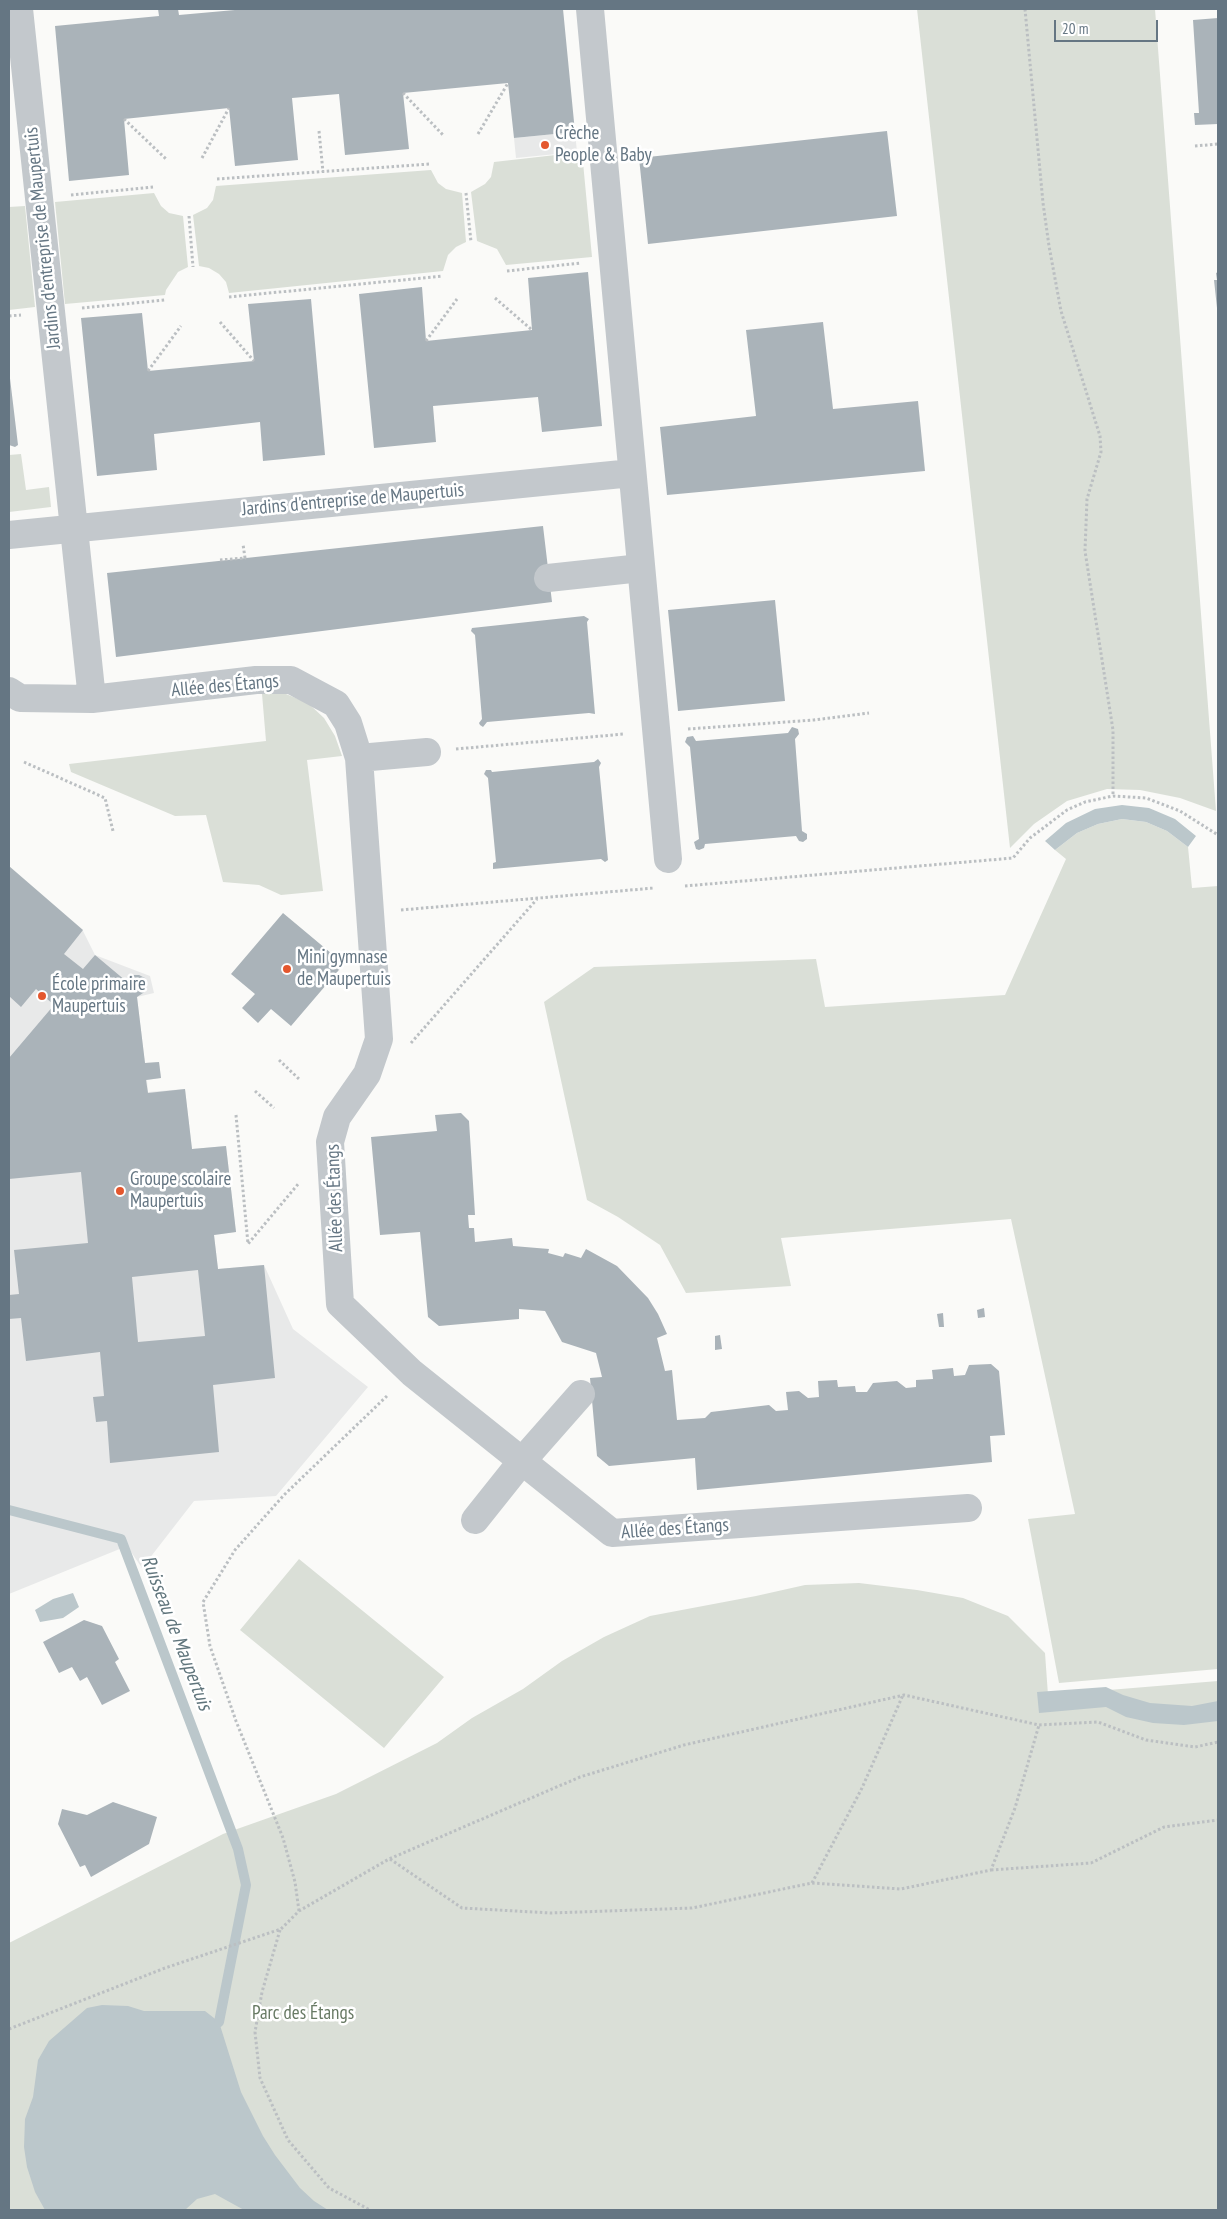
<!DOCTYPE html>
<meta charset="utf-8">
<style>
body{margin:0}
#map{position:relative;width:1227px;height:2219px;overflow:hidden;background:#fafaf8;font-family:"PT Sans Narrow",sans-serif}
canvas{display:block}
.frame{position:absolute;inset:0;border:10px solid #657683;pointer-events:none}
.scale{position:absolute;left:1054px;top:20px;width:104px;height:22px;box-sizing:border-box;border:2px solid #657683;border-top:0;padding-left:6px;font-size:15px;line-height:18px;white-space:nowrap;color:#657683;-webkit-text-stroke:4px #fff;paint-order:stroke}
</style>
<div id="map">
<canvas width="1227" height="2219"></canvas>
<div class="frame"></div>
<div class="scale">20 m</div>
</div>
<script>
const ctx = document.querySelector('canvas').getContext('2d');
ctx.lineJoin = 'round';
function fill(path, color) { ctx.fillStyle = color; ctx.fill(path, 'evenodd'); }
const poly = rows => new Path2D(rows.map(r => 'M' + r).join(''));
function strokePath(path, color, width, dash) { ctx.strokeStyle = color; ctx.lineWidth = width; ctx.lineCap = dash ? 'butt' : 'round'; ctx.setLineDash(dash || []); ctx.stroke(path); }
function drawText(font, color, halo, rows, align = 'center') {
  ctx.font = font + ' "PT Sans Narrow",sans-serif'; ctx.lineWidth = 5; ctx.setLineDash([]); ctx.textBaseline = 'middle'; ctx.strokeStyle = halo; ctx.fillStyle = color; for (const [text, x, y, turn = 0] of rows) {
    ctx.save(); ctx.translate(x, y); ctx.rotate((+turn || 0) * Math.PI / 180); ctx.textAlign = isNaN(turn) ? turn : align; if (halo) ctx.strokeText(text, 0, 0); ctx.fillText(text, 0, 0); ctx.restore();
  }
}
fill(poly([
 [575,132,577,152,516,158,514,138],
 [9,867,83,931,95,955,150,976,154,993,137,997,145,1063,159,1062,161,1078,147,1080,148,1092,185,1089,192,1149,226,1146,236,1232,214,1235,218,1269,264,1265,293,1329,368,1387,276,1496,194,1501,142,1568,127,1546,9,1594]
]), '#e8e9e9');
fill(poly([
 [917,9,1155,9,1216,811,1180,798,1140,790,1107,789,1067,801,1034,824,1010,848],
 [582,152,592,257,506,265,497,249,477,241,471,192,485,184,491,177,494,162],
 [431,170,438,183,446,189,462,193,466,242,456,247,448,255,443,271,229,293,226,282,219,274,209,268,199,266,193,215,207,208,213,200,216,186],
 [154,193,161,206,169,213,183,216,188,267,178,272,166,290,165,295,65,304,55,202],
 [25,206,35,307,9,310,9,207],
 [21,454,26,490,49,487,51,507,9,512,9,455],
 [262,694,286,694,308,703,324,718,335,736,342,756,307,760,323,891,281,895,259,885,223,882,206,815,175,816,71,772,69,764,266,741],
 [1122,819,1146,822,1167,831,1188,847,1192,888,1218,886,1218,1669,1059,1683,1028,1519,1075,1514,1011,1219,781,1238,791,1286,686,1293,660,1245,618,1217,587,1200,544,1002,594,967,816,959,825,1007,1005,995,1066,859,1055,850,1077,833,1098,824],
 [299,1559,444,1677,384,1748,240,1630],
 [859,1583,917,1590,963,1598,1008,1616,1045,1653,1048,1695,1218,1681,1218,2210,9,2210,9,1943,223,1834,336,1794,437,1743,472,1718,523,1689,562,1661,604,1637,650,1616,756,1596,805,1585]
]), '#dadfd7');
fill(poly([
 [1122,805,1149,808,1175,819,1196,836,1188,847,1167,831,1146,822,1122,819,1098,824,1077,833,1055,850,1045,841,1066,823,1095,809],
 [73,1593,79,1607,63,1618,40,1622,35,1610,53,1599],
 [1106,1687,1123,1695,1150,1703,1192,1706,1218,1701,1218,1721,1184,1725,1153,1723,1126,1717,1106,1707,1039,1713,1037,1692],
 [102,2005,128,2006,144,2011,205,2011,219,2022,241,2092,263,2136,275,2155,300,2188,314,2201,328,2210,244,2210,215,2194,197,2199,185,2210,45,2210,35,2192,27,2167,24,2147,25,2119,33,2097,38,2060,49,2041,87,2008]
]), '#bbc7cb');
strokePath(poly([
 [9,1510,121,1539,238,1849,246,1885,219,2022]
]), '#bbc7cb', 10);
fill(poly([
 [158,9,178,9,179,15,246,9,563,9,575,132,514,138,508,83,403,93,409,149,345,155,339,94,292,98,298,160,235,166,229,108,124,119,129,175,69,181,55,26,159,16],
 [1218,18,1218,124,1195,125,1194,113,1199,113,1193,20],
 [887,131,897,216,648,244,639,158],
 [588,272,602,426,542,432,538,397,433,406,436,442,374,448,359,294,422,287,426,341,532,330,528,278],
 [1218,272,1218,308,1217,308,1214,280,1217,280,1216,273],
 [311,299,325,455,263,461,260,422,154,434,157,470,97,476,81,318,142,313,148,371,254,361,248,304],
 [823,322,833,409,918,401,925,471,667,495,660,427,756,416,746,330],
 [9,370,18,445,15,447,9,445],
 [543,526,552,602,116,657,107,573],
 [775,600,785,701,678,711,668,610],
 [584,616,589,619,587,622,595,714,589,713,487,722,483,727,480,725,479,723,482,719,475,635,471,631,472,628],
 [792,727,798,729,799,734,795,739,802,831,807,834,807,839,803,842,799,841,796,836,705,844,704,848,699,850,696,849,694,842,699,839,690,747,685,742,687,737,693,736,696,741,788,733],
 [598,759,601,763,599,767,608,860,605,862,601,859,493,869,493,863,496,862,488,778,484,774,486,770,491,770,492,772,594,762],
 [9,866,83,930,64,954,83,969,95,955,126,981,131,975,139,975,145,978,147,984,146,991,137,997,145,1063,159,1062,161,1078,146,1080,148,1093,185,1089,192,1149,226,1146,236,1232,214,1235,218,1269,264,1265,275,1378,213,1385,219,1452,110,1463,107,1421,96,1422,93,1397,104,1396,100,1352,26,1361,21,1318,9,1319,9,1295,19,1294,14,1250,88,1243,81,1172,9,1179,9,1058,54,1005,36,989,21,1007,9,996],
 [198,1270,205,1336,138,1342,132,1277],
 [283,913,344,964,291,1026,271,1009,258,1023,242,1008,255,994,231,974],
 [461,1113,469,1121,475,1215,468,1215,469,1228,474,1228,475,1242,512,1238,513,1246,549,1249,548,1253,563,1257,565,1253,581,1258,586,1249,617,1266,648,1298,658,1314,667,1334,657,1338,665,1371,672,1370,677,1420,705,1418,711,1412,769,1405,776,1411,788,1410,786,1392,799,1391,808,1398,819,1397,818,1381,837,1380,838,1387,855,1386,856,1392,867,1392,873,1383,897,1381,906,1388,916,1387,916,1380,933,1379,932,1370,953,1368,954,1376,965,1375,969,1365,991,1364,999,1371,1005,1435,990,1436,992,1462,697,1490,695,1458,609,1466,597,1456,590,1378,602,1377,596,1353,562,1342,545,1311,519,1309,519,1319,439,1326,428,1317,420,1232,380,1235,371,1137,437,1131,435,1115],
 [984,1308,985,1317,978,1318,977,1310],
 [943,1313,944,1327,939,1327,937,1314],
 [720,1335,722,1349,715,1350,715,1336],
 [84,1620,102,1626,119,1659,115,1662,130,1691,102,1705,87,1677,80,1681,72,1667,59,1673,43,1642],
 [113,1802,157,1817,149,1844,91,1877,85,1865,80,1867,58,1824,62,1809,87,1815]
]), '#aab3b9');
strokePath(poly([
 [1025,9,1043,203,1049,246,1061,311,1100,436,1101,452,1087,499,1085,551,1113,730,1113,796],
 [403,93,443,135],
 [124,119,166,159],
 [319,131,323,172],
 [478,134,508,83],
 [1195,146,1218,144],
 [202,158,229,108],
 [217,179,430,164],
 [466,193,471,242],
 [71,195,153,187],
 [189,216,193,267],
 [507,271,581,263],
 [229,297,443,276],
 [495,298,532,330],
 [82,308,165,300],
 [9,316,21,315],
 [220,322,254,361],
 [426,341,457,299],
 [148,371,181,326],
 [220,560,245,558,243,544],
 [688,729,814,720,869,713],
 [456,749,624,734],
 [24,762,105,798,113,831],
 [685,886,1013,858,1030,838,1067,810,1085,802,1113,796,1146,798,1180,811,1218,835],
 [401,910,654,888],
 [411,1043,537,899],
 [279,1060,299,1079],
 [255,1091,274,1108],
 [236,1115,248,1244,299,1183],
 [390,1859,462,1908,551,1913,692,1908,812,1883,901,1889,991,1870,1015,1808,1039,1725],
 [991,1870,1091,1863,1164,1827,1218,1820],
 [812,1883,862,1788,903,1695],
 [299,1911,295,1882,283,1838,236,1721,210,1646,203,1602,235,1550,284,1495,388,1395],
 [280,1930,262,1992,255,2032,260,2078,288,2140,329,2188,370,2210],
 [9,2029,165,1968,281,1929,299,1911,389,1859,580,1777,684,1745,904,1695,1039,1725,1098,1722,1146,1740,1195,1747,1218,1742]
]), '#bbbfc2', 3, [2.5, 2.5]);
strokePath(poly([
 [19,9,92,699],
 [590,9,668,859],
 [9,535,632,473],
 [548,578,641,568],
 [9,691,20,698,92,699,256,680,291,680,336,704,348,723,359,758,379,1039,367,1074,337,1117,330,1142,340,1304,412,1373,612,1533,968,1508],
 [359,758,427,752],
 [475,1520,522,1461,581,1394]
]), '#c3c8cc', 28);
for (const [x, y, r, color] of [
 [545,145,5,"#e4572e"],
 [287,969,5,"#e4572e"],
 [42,996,5,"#e4572e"],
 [120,1191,5,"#e4572e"]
]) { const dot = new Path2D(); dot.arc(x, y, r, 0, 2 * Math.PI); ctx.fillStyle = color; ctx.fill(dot); strokePath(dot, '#fff', 2); }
drawText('19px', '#657683', '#fff', [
 ["Crèche",555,134],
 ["People & Baby",555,156],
 ["Mini gymnase",297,958],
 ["de Maupertuis",297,980],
 ["École primaire",52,985],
 ["Maupertuis",52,1007],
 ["Groupe scolaire",130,1180],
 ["Maupertuis",130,1202]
], 'left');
drawText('19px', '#657683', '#fff', [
 ["Jardins d'entreprise de Maupertuis",43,238,-96],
 ["Jardins d'entreprise de Maupertuis",353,500,-5],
 ["Allée des Étangs",225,686,-5],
 ["Allée des Étangs",335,1198,-92],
 ["Allée des Étangs",675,1529,-4]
]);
drawText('19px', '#687a64', '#fff', [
 ["Parc des Étangs",303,2014]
]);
drawText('italic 20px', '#60757c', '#fff', [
 ["Ruisseau de Maupertuis",176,1633,69]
]);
</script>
